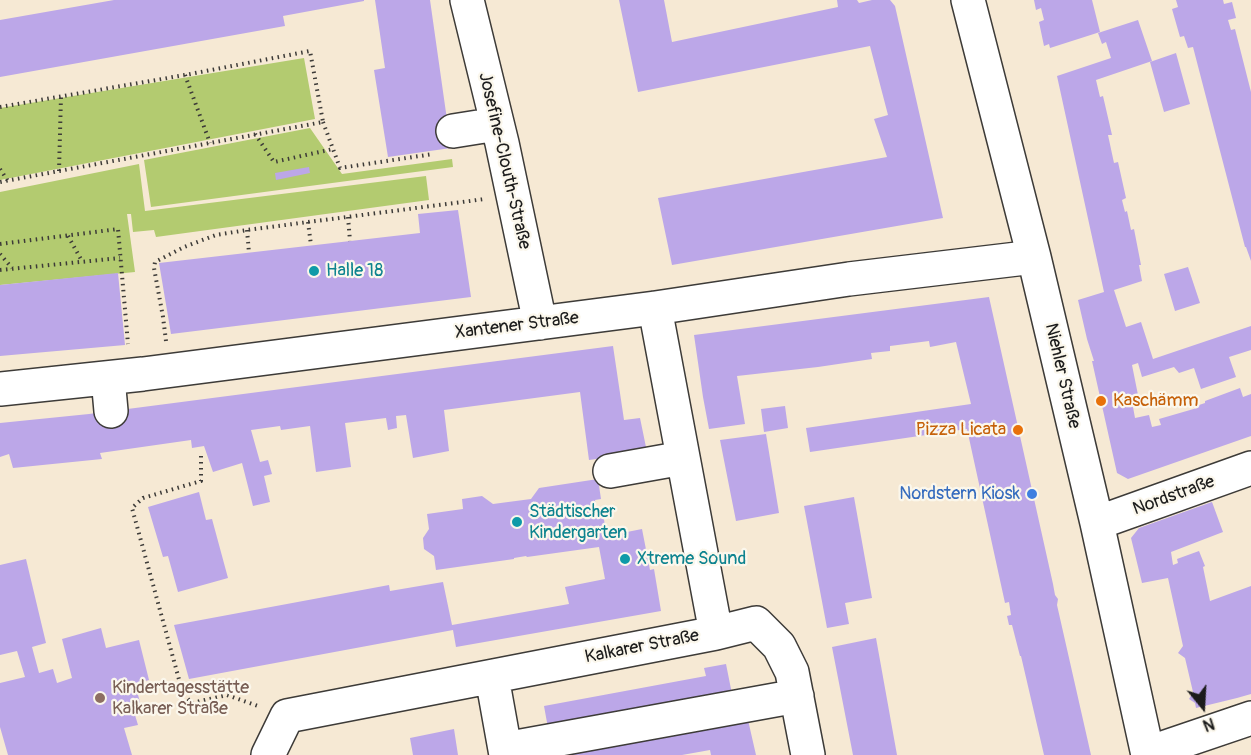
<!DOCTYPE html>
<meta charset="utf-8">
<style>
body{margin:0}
#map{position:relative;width:1251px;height:755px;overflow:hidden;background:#f6e9d4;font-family:Pangolin,sans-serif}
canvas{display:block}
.north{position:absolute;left:1173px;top:677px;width:60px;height:60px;-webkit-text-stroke:4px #fbf7ec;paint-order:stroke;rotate:162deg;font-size:16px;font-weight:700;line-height:24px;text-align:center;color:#1c1c1c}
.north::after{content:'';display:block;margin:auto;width:21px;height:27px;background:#1c1c1c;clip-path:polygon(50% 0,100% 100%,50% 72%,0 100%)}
</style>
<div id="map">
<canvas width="1251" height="755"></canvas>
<div class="north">N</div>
</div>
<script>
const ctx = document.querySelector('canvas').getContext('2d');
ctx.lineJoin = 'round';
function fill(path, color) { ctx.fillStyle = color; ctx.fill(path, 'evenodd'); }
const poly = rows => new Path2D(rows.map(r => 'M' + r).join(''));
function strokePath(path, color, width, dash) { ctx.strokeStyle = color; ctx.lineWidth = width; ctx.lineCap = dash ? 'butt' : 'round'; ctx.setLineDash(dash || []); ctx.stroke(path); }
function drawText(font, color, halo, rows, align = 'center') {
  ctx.font = font + ' Pangolin,sans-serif'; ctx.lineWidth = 4.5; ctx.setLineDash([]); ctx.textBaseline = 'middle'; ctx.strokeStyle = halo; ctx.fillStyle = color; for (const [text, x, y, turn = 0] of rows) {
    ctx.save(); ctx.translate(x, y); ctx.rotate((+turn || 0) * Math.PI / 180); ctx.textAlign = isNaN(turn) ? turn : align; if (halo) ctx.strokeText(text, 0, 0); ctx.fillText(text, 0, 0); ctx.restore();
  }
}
fill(poly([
 [304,58,315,119,0,180,0,108],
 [310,128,342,174,452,159,453,167,151,207,144,160],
 [139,164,145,211,426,176,429,200,156,237,154,230,133,232,131,214,127,214,135,272,0,285,0,192]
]), '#b3cb70');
fill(poly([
 [114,0,364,0,364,1,283,16,285,26,0,77,0,20],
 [375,0,430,0,451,148,388,157,374,70,385,68],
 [619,0,664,0,672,42,838,7,837,0,857,0,859,3,872,0,890,0,895,6,943,218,672,265,658,198,887,157,874,119,888,115,870,46,638,92],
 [1034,0,1092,0,1100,32,1050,48,1049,44,1044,46,1039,22,1044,20,1041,8,1036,10],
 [1176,0,1223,0,1224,4,1232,2,1236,18,1228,20,1231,30,1235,29,1251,92,1251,261,1246,247,1245,247,1193,47,1188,48,1184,36,1180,37,1172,9,1178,7],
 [1138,20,1152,61,1096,80,1100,97,1103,96,1112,135,1108,135,1114,163,1118,162,1126,198,1122,200,1125,212,1127,211,1131,230,1134,229,1141,265,1139,265,1142,281,1114,290,1126,327,1141,322,1153,359,1251,326,1251,350,1229,357,1236,377,1201,389,1194,368,1179,373,1174,367,1142,377,1138,363,1132,365,1140,405,1133,407,1135,418,1149,415,1152,427,1161,425,1159,419,1197,408,1196,406,1205,403,1205,401,1240,388,1243,397,1251,394,1251,436,1128,479,1117,473,1092,361,1094,361,1087,339,1078,300,1104,292,1057,76,1111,58,1106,42,1102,44,1098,33],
 [1176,53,1190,104,1164,112,1150,62],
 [309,167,310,173,276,180,275,173],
 [458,210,471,297,171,334,159,263,420,233,418,214],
 [1188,267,1200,303,1175,311,1164,274],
 [118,273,125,345,0,356,0,285],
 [989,297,1053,584,1055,595,1058,599,1057,605,1091,755,1044,755,1021,656,1020,656,1012,625,1009,625,1007,616,1011,615,1009,602,1005,603,967,429,810,452,806,428,971,404,956,342,930,347,929,341,890,346,890,351,871,353,872,359,818,367,737,376,745,424,709,429,703,397,694,335],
 [613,346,624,420,640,418,647,452,589,460,580,392,444,410,449,451,413,458,406,415,396,416,397,428,388,430,386,418,345,423,351,467,316,472,310,426,281,430,280,426,251,430,260,462,268,460,272,474,264,476,270,502,253,506,242,463,213,472,204,446,192,448,191,440,100,453,102,459,13,468,9,454,0,457,0,423,89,414],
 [785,406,788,428,764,432,761,409],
 [766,434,779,513,736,521,720,440],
 [598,479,601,499,595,500,597,515,603,514,606,531,616,529,617,534,642,529,650,570,654,569,661,611,456,647,453,630,189,679,174,625,389,585,390,591,443,582,452,625,569,604,565,587,605,579,599,547,527,557,526,556,514,558,514,559,436,570,434,556,424,549,423,538,429,529,427,514,463,509,462,499,482,496,493,504,531,499,539,488],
 [199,492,206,520,212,519,228,578,178,592,168,556,163,557,148,507],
 [854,497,872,598,845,603,849,624,827,628,804,506],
 [1212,502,1223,532,1171,552,1173,565,1178,563,1177,559,1199,551,1205,566,1203,567,1210,601,1251,586,1251,694,1237,698,1196,708,1195,703,1189,699,1193,692,1185,658,1178,653,1183,646,1168,578,1142,583,1131,538,1139,528],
 [26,559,46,643,32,647,39,673,53,669,57,683,72,678,62,639,101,628,106,648,139,640,149,680,135,684,143,713,135,715,138,725,124,728,132,755,8,755,0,727,0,683,25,677,17,651,0,655,0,565],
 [876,638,897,755,853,755,832,647],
 [726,664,732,694,548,728,544,706,706,676,704,668],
 [748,720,756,755,711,755,710,750,682,755,566,755,566,754],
 [454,729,458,755,413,755,410,738]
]), '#bca7e8');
const minor = poly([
 [467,0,502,143,540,323],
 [968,0,1034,257,1097,523,1148,755],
 [453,131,497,124],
 [108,378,111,411],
 [0,389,143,374,655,308,849,279,1034,257],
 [610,471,683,458],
 [1097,523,1251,468],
 [716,633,756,623,779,646,792,672,808,755],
 [492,677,506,755],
 [505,749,797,696],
 [1148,753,1251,718],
 [268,755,287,716,716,633,655,308]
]);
strokePath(minor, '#3d3b38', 36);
strokePath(poly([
 [185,75,210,143],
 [0,107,185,75,310,51,323,122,0,182],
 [323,122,340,168,433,154],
 [255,134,274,162,333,149],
 [0,169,8,181],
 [59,171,61,96],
 [348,217,350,241],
 [308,222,311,245],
 [247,230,249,253],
 [68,236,82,261],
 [0,244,118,229,128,344],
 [0,254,12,268],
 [0,270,120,258],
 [166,341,163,317,154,268,155,262,184,247,216,235,247,230,485,199],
 [201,456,201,481,143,498,132,508,183,694,192,703,227,695,261,707]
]), '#3d3b38', 4, [1.5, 4.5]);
strokePath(minor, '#fff', 33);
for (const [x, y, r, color] of [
 [314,271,6,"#0f9aa8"],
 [1101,401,6,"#e8710a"],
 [1018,430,6,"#e8710a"],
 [1032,494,6,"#3f7fe0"],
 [517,522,6,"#0f9aa8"],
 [625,559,6,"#0f9aa8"],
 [100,698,6,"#8d6e63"]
]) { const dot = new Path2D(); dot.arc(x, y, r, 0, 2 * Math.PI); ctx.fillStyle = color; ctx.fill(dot); strokePath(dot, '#fbf7ec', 2); }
drawText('18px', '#1c1c1c', '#fbf7ec', [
 ["Josefine-Clouth-Straße",504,161,77],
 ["Xantener Straße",517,326,-7],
 ["Niehler Straße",1062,376,77],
 ["Nordstraße",1174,496,-20],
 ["Kalkarer Straße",642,647,-11]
]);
drawText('18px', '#0d838f', '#fbf7ec', [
 ["Halle 18",326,271],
 ["Städtischer",529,512],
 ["Kindergarten",529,533],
 ["Xtreme Sound",637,559]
], 'left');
drawText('18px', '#c56008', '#fbf7ec', [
 ["Kaschämm",1113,401],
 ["Pizza Licata",1006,430,"right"]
], 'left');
drawText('18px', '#366cbe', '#fbf7ec', [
 ["Nordstern Kiosk",1020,494]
], 'right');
drawText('18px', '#785e54', '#fbf7ec', [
 ["Kindertagesstätte",112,688],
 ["Kalkarer Straße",112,709]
], 'left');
</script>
